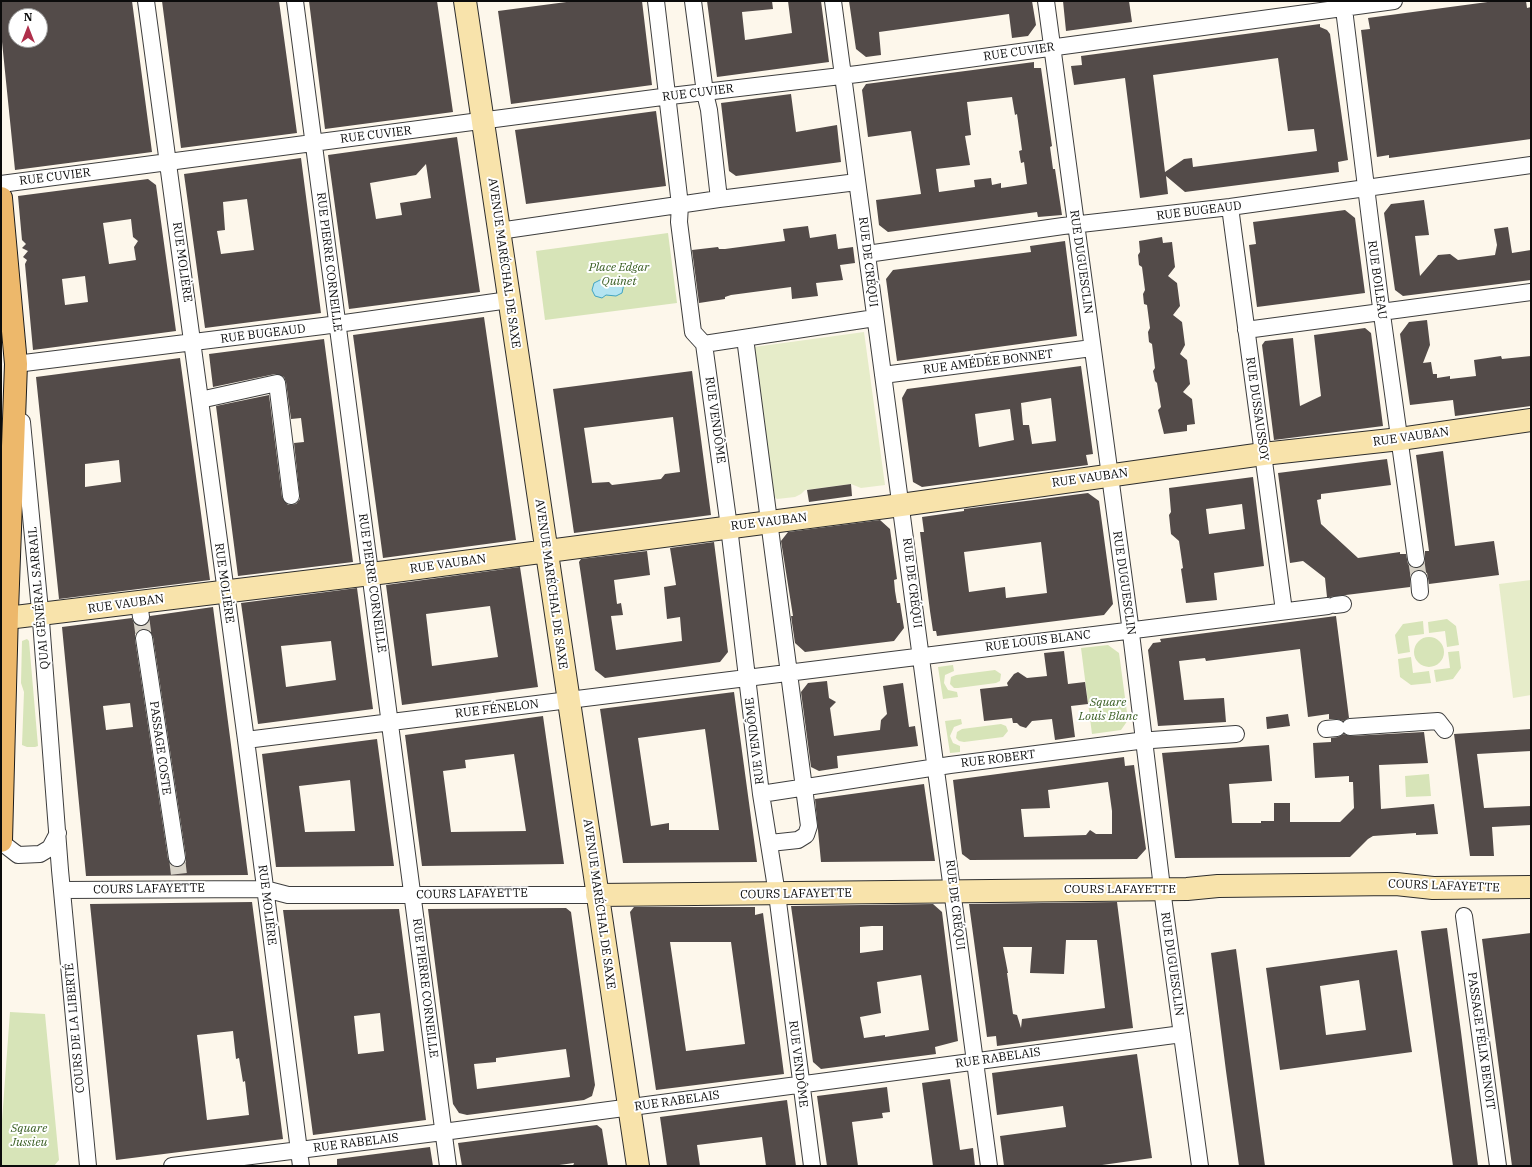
<!DOCTYPE html>
<meta charset="utf-8">
<style>
body{margin:0}
#map{position:relative;width:1532px;height:1167px;overflow:hidden;background:#fdf7eb;font-family:"IBM Plex Serif",serif}
canvas{display:block}
.frame{position:absolute;inset:0;border:2px solid #0b0b0b;pointer-events:none}
.north{position:absolute;left:8px;top:8px;width:40px;height:40px;box-sizing:border-box;background:#fff;border:1px solid #9d9d9d;border-radius:50%;rotate:0deg;font-size:11px;font-weight:700;line-height:16px;text-align:center;color:#0b0b0b}
.north::after{content:'';display:block;margin:auto;width:14px;height:18px;background:#af2f4b;clip-path:polygon(50% 0,100% 100%,50% 72%,0 100%)}
</style>
<div id="map">
<canvas width="1532" height="1167"></canvas>
<div class="frame"></div>
<div class="north">N</div>
</div>
<script>
const ctx = document.querySelector('canvas').getContext('2d');
ctx.lineJoin = 'round';
function fill(path, color) { ctx.fillStyle = color; ctx.fill(path, 'evenodd'); }
const poly = rows => new Path2D(rows.map(r => 'M' + r).join(''));
function strokePath(path, color, width, dash) { ctx.strokeStyle = color; ctx.lineWidth = width; ctx.lineCap = dash ? 'butt' : 'round'; ctx.setLineDash(dash || []); ctx.stroke(path); }
function drawText(font, color, halo, rows, align = 'center') {
  ctx.font = font + ' "IBM Plex Serif",serif'; ctx.lineWidth = 4; ctx.setLineDash([]); ctx.textBaseline = 'middle'; ctx.strokeStyle = halo; ctx.fillStyle = color; for (const [text, x, y, turn = 0] of rows) {
    ctx.save(); ctx.translate(x, y); ctx.rotate((+turn || 0) * Math.PI / 180); ctx.textAlign = isNaN(turn) ? turn : align; if (halo) ctx.strokeText(text, 0, 0); ctx.fillText(text, 0, 0); ctx.restore();
  }
}
fill(poly([
 [668,233,677,303,545,320,536,251],
 [1447,619,1456,626,1459,645,1447,647,1445,631,1429,633,1428,622],
 [1423,621,1424,634,1408,636,1410,652,1398,654,1395,635,1403,624],
 '1414 652a15 15 0 1 1 30 0a15 15 0 1 1-30 0Z',
 [27,639,29,641,38,746,35,747,27,747,22,745,24,692,21,683,22,641],
 [1108,645,1119,653,1128,720,1121,730,1092,734,1081,648],
 [1459,651,1461,668,1453,679,1436,682,1434,670,1450,668,1448,652],
 [1411,657,1413,673,1429,671,1431,683,1411,685,1400,677,1398,659],
 [953,665,954,671,945,675,944,683,948,690,957,692,958,697,943,699,938,667],
 [995,670,1001,674,1000,681,996,683,958,688,954,688,950,684,951,677,956,675],
 [961,719,962,724,954,727,950,736,953,743,960,746,960,752,950,753,945,721],
 [1001,724,1006,726,1008,731,1003,737,964,742,959,741,956,738,957,732,962,729],
 [1429,774,1431,796,1406,797,1405,776],
 [10,1012,45,1014,59,1160,54,1166,1,1166,1,1134]
]), '#d7e4b8');
fill(poly([
 [864,332,885,485,861,488,851,484,805,490,801,494,795,497,777,499,773,496,754,347],
 [1531,580,1531,695,1513,698,1499,584]
]), '#e6ecc9');
const water = poly([
 [614,278,621,280,624,284,622,293,616,296,606,295,602,298,595,296,592,290,594,283,600,280,610,281,614,278]
]);
fill(water, '#b4e4f1');
strokePath(water, '#41a4c1', 1);
fill(poly([
 [1,1,132,1,152,152,15,170,1,32],
 [16,16,40,16,40,40,16,40],
 [162,1,279,1,297,133,181,148],
 [309,1,437,1,453,112,325,129],
 [574,1,642,1,652,85,511,104,498,11],
 [707,1,772,1,773,9,742,12,745,40,792,33,788,1,821,1,829,62,717,77],
 [849,1,1032,1,1036,25,1028,36,1012,38,1009,14,879,32,881,55,866,57,856,49],
 [1063,1,1129,1,1132,22,1066,31],
 [1495,1,1526,1,1527,8,1531,7,1531,139,1389,158,1389,155,1377,157,1361,30,1370,29,1368,18],
 [1320,24,1320,27,1327,30,1330,34,1348,160,1338,162,1339,172,1185,192,1166,176,1168,194,1140,198,1125,78,1074,85,1071,66,1082,65,1081,56],
 [1278,58,1288,131,1314,129,1317,151,1193,167,1192,158,1184,159,1165,172,1153,75],
 [1034,62,1034,68,1041,68,1052,146,1050,147,1053,169,1055,169,1062,215,1038,217,1037,212,888,232,879,225,876,200,921,194,911,131,868,137,862,90,866,84],
 [1012,97,1015,115,1017,114,1022,150,1019,151,1021,163,1024,162,1027,184,1001,188,1001,183,992,185,991,178,974,180,975,187,939,192,936,169,970,165,965,136,971,135,967,102],
 [791,94,796,132,837,125,841,162,736,176,729,171,721,103],
 [656,111,666,186,526,204,515,130],
 [457,137,480,292,349,309,328,155],
 [426,164,431,198,400,203,402,215,376,219,370,183,416,175],
 [301,158,321,313,205,328,184,174],
 [247,199,254,250,221,254,217,231,225,230,223,202],
 [148,179,156,185,176,331,33,350,25,264,27,260,23,257,28,251,22,248,26,244,22,240,18,196],
 [131,219,133,237,138,241,134,247,136,260,109,264,103,223],
 [85,276,88,302,65,305,62,279],
 [1424,200,1429,235,1415,236,1420,276,1438,255,1450,254,1458,260,1495,255,1497,245,1494,229,1508,227,1512,253,1531,250,1531,280,1403,296,1395,290,1384,213,1391,204],
 [1345,210,1355,218,1365,293,1257,307,1249,245,1256,244,1253,222],
 [808,226,810,238,836,234,838,249,853,247,855,263,840,265,843,280,816,283,818,296,792,299,791,287,731,295,725,297,725,299,699,303,692,250,718,247,719,249,725,249,785,241,783,229],
 [1162,237,1163,243,1172,242,1175,267,1168,276,1177,283,1180,306,1173,315,1182,322,1185,345,1180,354,1187,360,1190,384,1183,392,1192,399,1195,424,1187,425,1187,431,1164,434,1158,410,1161,407,1157,383,1155,381,1153,371,1155,368,1152,344,1149,342,1148,332,1150,328,1147,305,1144,304,1143,294,1145,290,1142,267,1139,265,1138,255,1140,252,1139,241],
 [1065,241,1077,336,897,361,886,279,893,270,1031,252,1030,246],
 [484,317,516,540,383,558,353,335],
 [1427,320,1430,345,1423,363,1431,362,1433,374,1437,374,1437,378,1450,376,1450,379,1476,376,1474,360,1501,356,1502,359,1531,356,1531,406,1455,416,1453,400,1410,405,1400,334,1409,322],
 [1365,328,1371,333,1383,426,1274,440,1262,345,1265,341,1293,338,1300,406,1321,396,1314,335],
 [324,339,353,562,238,576,216,406,269,395,282,497,288,505,296,504,300,499,294,443,304,442,301,418,291,419,286,382,284,377,275,374,213,387,209,354],
 [180,358,210,580,59,599,36,377],
 [119,460,121,482,85,487,85,464],
 [1081,366,1093,454,1086,455,1088,465,922,487,913,482,902,398,907,389],
 [1051,398,1056,441,1032,444,1029,425,1023,425,1021,403],
 [1010,409,1014,440,979,447,975,414],
 [692,371,711,515,574,533,553,389],
 [673,417,680,472,665,474,661,479,612,485,609,482,592,483,584,428],
 [1443,451,1455,546,1494,541,1499,575,1429,584,1427,573,1418,570,1410,575,1410,587,1330,597,1327,597,1325,578,1303,561,1290,563,1278,473,1387,459,1391,485,1321,494,1321,499,1317,500,1321,524,1358,558,1400,552,1400,554,1406,554,1408,564,1412,568,1422,567,1425,562,1425,551,1429,551,1416,455],
 [1253,477,1264,566,1214,573,1217,600,1186,603,1181,569,1183,568,1179,541,1171,534,1169,515,1171,512,1169,488],
 [1242,504,1245,529,1209,534,1206,509],
 [851,484,852,496,809,502,807,490],
 [1088,493,1099,501,1113,604,1104,615,937,636,936,631,933,631,930,611,920,532,924,532,922,517,964,511,964,509],
 [1041,542,1047,593,1006,598,1005,587,969,592,964,552],
 [880,520,890,529,897,579,894,580,895,591,897,603,900,603,904,628,894,641,805,652,795,643,791,616,793,616,781,541,788,532],
 [714,542,728,652,720,662,605,678,595,670,579,562,581,559,647,551,650,575,614,580,617,604,621,603,623,615,611,616,616,650,682,641,680,617,667,619,664,587,676,585,670,548],
 [520,567,538,687,402,705,386,585],
 [490,606,498,657,432,666,426,614],
 [357,588,373,709,258,724,241,603],
 [331,641,336,680,286,687,281,646],
 [213,607,248,875,86,876,62,627,132,618,134,623,142,626,147,624,150,616],
 [142,629,148,629,153,637,186,857,186,862,179,867,173,867,168,859,135,639,135,634],
 [130,703,133,727,106,730,103,706],
 [1336,616,1349,718,1343,721,1337,719,1329,719,1329,714,1308,717,1300,649,1206,661,1205,658,1179,661,1184,700,1224,698,1226,722,1158,726,1148,650,1153,643,1161,642,1160,639],
 [1064,651,1068,684,1085,682,1088,704,1071,706,1075,737,1055,740,1052,719,1032,721,1026,728,1020,726,1017,723,1013,723,1012,718,984,721,980,689,1008,686,1007,683,1014,674,1018,672,1027,678,1047,676,1044,653],
 [827,681,829,698,836,702,830,708,834,736,880,730,881,720,887,714,883,686,903,683,909,727,915,726,918,746,837,756,838,768,819,771,811,767,801,692,808,683],
 [734,692,757,862,623,863,600,709],
 [705,729,719,830,669,830,669,823,651,826,638,738],
 [1288,714,1290,726,1267,729,1266,717],
 [543,716,564,864,422,866,405,735],
 [514,754,526,831,451,832,443,771,466,768,465,760],
 [1531,729,1531,751,1477,754,1484,808,1531,806,1531,825,1492,827,1494,856,1470,856,1454,734],
 [1424,732,1428,763,1379,765,1381,809,1434,804,1438,834,1416,835,1416,833,1373,836,1368,839,1350,857,1175,858,1162,753,1269,745,1272,781,1229,784,1232,823,1261,823,1261,821,1274,821,1274,803,1290,803,1290,822,1340,822,1354,808,1353,782,1349,782,1349,776,1315,778,1313,743,1331,742,1331,738,1338,737,1344,734,1351,736],
 [377,739,394,866,276,867,262,754],
 [350,780,355,831,305,832,299,786],
 [1124,757,1125,766,1134,765,1146,849,1137,859,970,860,962,854,953,780],
 [1108,782,1112,811,1112,834,1096,834,1090,830,1086,835,1024,837,1021,809,1050,808,1048,790],
 [924,784,935,861,821,862,815,799],
 [252,902,283,1139,116,1160,90,904],
 [233,1031,236,1059,239,1058,243,1082,245,1081,249,1115,207,1120,197,1035],
 [1117,902,1133,1028,997,1046,996,1036,987,1037,969,904],
 [1066,940,1097,940,1105,1008,1022,1019,1021,1028,1017,1015,1013,1014,1007,973,1008,973,1003,947,1032,947,1030,973,1064,974],
 [933,904,942,912,958,1041,935,1047,936,1054,821,1069,813,1062,791,906],
 [872,926,883,926,883,950,860,953,860,927],
 [921,975,929,1030,885,1037,885,1035,864,1038,860,1017,881,1013,877,982],
 [634,907,755,907,755,915,763,913,784,1074,656,1090,630,912],
 [670,942,731,942,745,1044,686,1051],
 [566,908,571,912,595,1085,592,1096,584,1100,467,1115,459,1113,453,1104,428,909],
 [566,1049,570,1077,477,1089,474,1064,496,1062,496,1058],
 [399,909,426,1120,313,1135,283,910],
 [380,1013,384,1051,358,1054,354,1016],
 [1447,928,1461,1032,1478,1166,1453,1166,1421,931],
 [1531,933,1531,1166,1512,1166,1482,939],
 [1236,949,1265,1166,1239,1166,1226,1071,1211,953],
 [1397,950,1412,1052,1280,1070,1266,968],
 [1359,980,1366,1030,1326,1035,1320,986],
 [1137,1054,1152,1158,1095,1166,1004,1166,1000,1136,1066,1127,1063,1106,997,1115,992,1073],
 [950,1079,960,1150,973,1148,975,1166,933,1166,922,1083],
 [887,1087,890,1112,882,1113,883,1118,852,1122,858,1166,827,1166,817,1096],
 [787,1100,796,1166,766,1166,762,1137,697,1145,700,1166,667,1166,660,1117],
 [597,1125,602,1129,608,1166,573,1166,574,1163,552,1166,462,1166,458,1143],
 [430,1147,433,1166,337,1166,337,1159]
]), '#534b49');
strokePath(poly([
 [1416,559,1419,579],
 [141,617,144,638],
 [177,858,179,875]
]), '#d9d4c9', 16, [16, 8]);
const street = poly([
 [146,1,246,740,301,1166],
 [295,1,448,1166],
 [656,1,680,205,679,222,693,332,704,344,729,527,761,794,777,894,812,1166],
 [693,1,705,93,709,110,719,199],
 [833,1,989,1166],
 [1046,1,1129,617,1164,904,1200,1166],
 [1343,1,1380,300,1416,559],
 [1,184,662,97,858,74,1394,1],
 [1230,207,1284,611],
 [499,231,719,199,857,182],
 [867,254,1063,226,1230,207,1531,165],
 [1246,330,1531,292],
 [745,338,809,826,806,835,798,840,770,843],
 [704,344,875,318],
 [17,375,16,364,323,326,509,300],
 [883,375,1092,348],
 [200,400,277,383,291,496],
 [22,422,41,621,60,870,88,1166],
 [1419,579,1420,592],
 [139,602,141,617],
 [1335,605,1343,604],
 [144,638,177,858],
 [1350,727,1438,721,1445,730],
 [1326,729,1337,728],
 [246,740,1328,606],
 [761,794,950,765,1138,741,1236,734],
 [1,842,18,855,40,854,50,848,58,833],
 [62,890,265,889,288,895,597,895],
 [1464,916,1498,1166],
 [172,1166,443,1132,1182,1034]
]);
const secondary = poly([
 [465,1,638,1166],
 [7,618,387,572,901,505,1263,454,1400,439,1531,420],
 [597,895,1187,889,1218,886,1396,884,1433,888,1531,887]
]);
const primary = poly([
 [1,198,16,364,7,611,1,841]
]);
strokePath(street, '#3e3e3e', 18);
strokePath(secondary, '#2d2d2d', 24);
strokePath(primary, '#1c1c1c', 24);
strokePath(street, '#fff', 16);
strokePath(secondary, '#f8e3ab', 22);
strokePath(primary, '#edb86b', 22);
drawText('12px', '#0b0b0b', '#fff', [
 ["RUE CUVIER",1019,52,-8],
 ["RUE CUVIER",698,93,-7],
 ["RUE CUVIER",376,135,-7],
 ["RUE CUVIER",55,177,-7],
 ["RUE BUGEAUD",1199,211,-7],
 ["RUE MOLIÈRE",182,262,82],
 ["RUE PIERRE CORNEILLE",329,262,83],
 ["RUE DE CRÉQUI",868,262,83],
 ["RUE DUGUESCLIN",1081,262,82],
 ["AVENUE MARÉCHAL DE SAXE",504,263,82],
 ["RUE BOILEAU",1377,280,82],
 ["RUE BUGEAUD",263,334,-7],
 ["RUE AMÉDÉE BONNET",988,362,-7],
 ["RUE DUSSAUSSOY",1257,409,82],
 ["RUE VENDÔME",715,420,82],
 ["RUE VAUBAN",1411,437,-8],
 ["RUE VAUBAN",1090,478,-8],
 ["RUE VAUBAN",769,522,-7],
 ["RUE VAUBAN",448,564,-8],
 ["RUE MOLIÈRE",224,583,82],
 ["RUE PIERRE CORNEILLE",372,583,82],
 ["RUE DE CRÉQUI",912,583,83],
 ["RUE DUGUESCLIN",1124,583,82],
 ["AVENUE MARÉCHAL DE SAXE",551,584,82],
 ["QUAI GÉNÉRAL SARRAIL",39,598,-95],
 ["RUE VAUBAN",126,604,-8],
 ["RUE LOUIS BLANC",1038,641,-7],
 ["RUE FÉNELON",497,709,-7],
 ["RUE VENDÔME",755,741,-97],
 ["PASSAGE COSTE",160,748,82],
 ["RUE ROBERT",998,759,-7],
 ["COURS LAFAYETTE",1444,886,2],
 ["COURS LAFAYETTE",149,889,-1],
 ["COURS LAFAYETTE",1120,890],
 ["COURS LAFAYETTE",472,894,-1],
 ["COURS LAFAYETTE",796,894,-1],
 ["AVENUE MARÉCHAL DE SAXE",599,904,82],
 ["RUE MOLIÈRE",267,905,83],
 ["RUE DE CRÉQUI",955,905,83],
 ["RUE DUGUESCLIN",1172,964,82],
 ["RUE PIERRE CORNEILLE",425,988,83],
 ["COURS DE LA LIBERTÉ",75,1028,-95],
 ["PASSAGE FÉLIX BENOIT",1481,1041,82],
 ["RUE RABELAIS",998,1058,-8],
 ["RUE VENDÔME",798,1064,83],
 ["RUE RABELAIS",677,1101,-8],
 ["RUE RABELAIS",356,1143,-7]
]);
drawText('italic 12px', '#385d22', '#fff', [
 ["Place Edgar",619,268],
 ["Quinet",619,282],
 ["Square",1108,703],
 ["Louis Blanc",1108,717],
 ["Square",29,1129],
 ["Jussieu",29,1143]
]);
</script>
